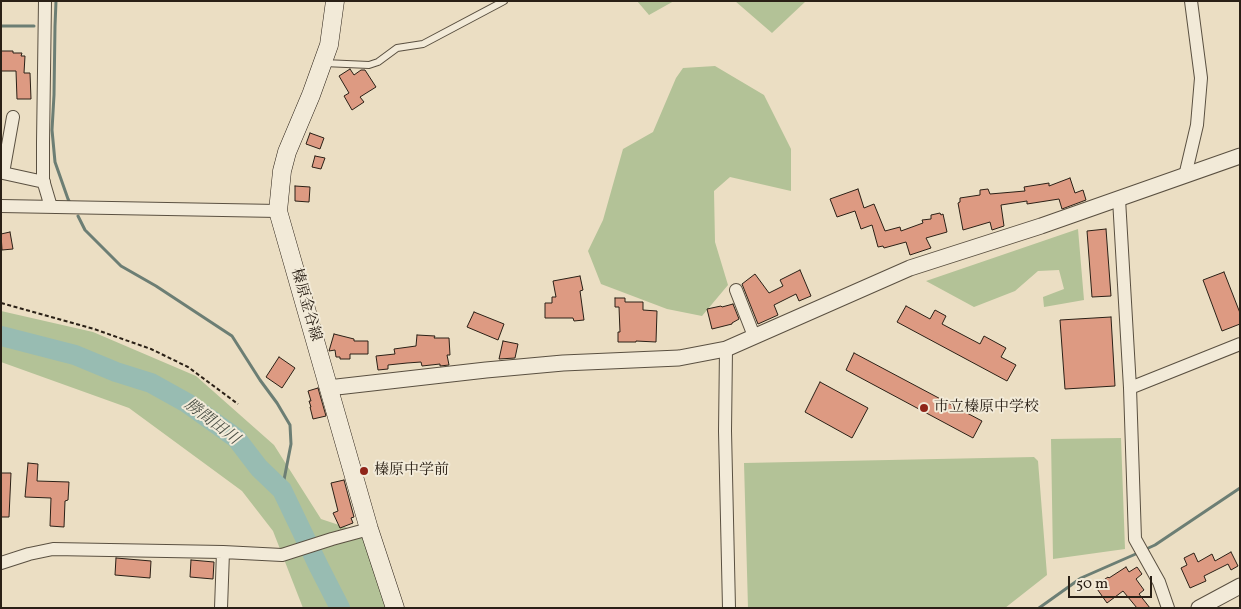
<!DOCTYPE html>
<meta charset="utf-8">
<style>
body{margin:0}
#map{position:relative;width:1241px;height:609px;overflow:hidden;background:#ebdec3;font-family:Vollkorn,serif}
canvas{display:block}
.frame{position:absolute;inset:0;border:2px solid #2a2016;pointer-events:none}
.scale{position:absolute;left:1068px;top:576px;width:84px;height:22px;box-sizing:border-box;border:2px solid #2a2016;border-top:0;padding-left:6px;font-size:15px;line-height:18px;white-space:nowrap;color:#2a2016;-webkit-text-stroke:4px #f2ead8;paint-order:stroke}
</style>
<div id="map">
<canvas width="1241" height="609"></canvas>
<div class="frame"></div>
<div class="scale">50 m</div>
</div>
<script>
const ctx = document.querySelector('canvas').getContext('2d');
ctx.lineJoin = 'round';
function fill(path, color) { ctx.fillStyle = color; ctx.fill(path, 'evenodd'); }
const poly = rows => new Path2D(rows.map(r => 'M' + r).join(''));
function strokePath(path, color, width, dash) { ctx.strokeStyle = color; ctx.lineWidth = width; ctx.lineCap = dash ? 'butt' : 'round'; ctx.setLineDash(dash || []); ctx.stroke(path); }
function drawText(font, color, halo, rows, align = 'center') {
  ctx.font = font + ' Vollkorn,"Noto Serif JP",serif'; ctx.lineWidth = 4; ctx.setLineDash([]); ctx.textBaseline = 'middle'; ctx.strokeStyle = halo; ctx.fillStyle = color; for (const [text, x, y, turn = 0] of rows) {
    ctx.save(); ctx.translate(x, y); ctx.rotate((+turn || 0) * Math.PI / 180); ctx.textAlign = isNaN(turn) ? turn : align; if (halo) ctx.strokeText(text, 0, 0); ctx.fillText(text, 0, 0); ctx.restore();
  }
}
fill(poly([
 [637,1,674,1,649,15],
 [735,1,806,1,772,33],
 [715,66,764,95,791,149,791,191,730,177,714,191,715,242,728,285,702,316,667,309,601,284,588,251,603,220,623,149,653,132,676,78,683,68],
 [1078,229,1084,300,1044,307,1043,297,1064,289,1059,270,1038,271,1015,291,974,307,926,281],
 [1,311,93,332,196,376,274,445,321,519,366,534,387,608,303,608,273,531,242,491,129,408,1,362],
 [1121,438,1125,549,1053,559,1051,439],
 [1034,457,1038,461,1047,575,1005,608,748,608,744,463]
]), '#b3c297');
strokePath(poly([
 [56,1,55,26,54,95,52,130,55,162,68,199,70,203],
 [1,26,34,26],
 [78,216,85,230,121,266,156,286,232,336,260,380,277,403,290,425,291,444,282,490],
 [1144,550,1155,545,1240,488],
 [1039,608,1081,578,1138,553]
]), '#6c7e74', 3);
strokePath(poly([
 [1,336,75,355,116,372,151,383,187,403,236,438,259,468,282,490,318,565,340,608]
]), '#98bcb2', 20);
const building = poly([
 [1,51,13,51,13,53,22,53,21,56,25,56,24,73,30,73,31,99,17,99,16,71,1,71,1,51],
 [350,69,354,75,361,70,365,70,376,87,360,97,364,102,352,110,344,96,349,93,339,76,350,69],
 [310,133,324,138,320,149,306,144,310,133],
 [315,156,325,158,321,169,312,167,315,156],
 [1070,178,1075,193,1083,190,1086,200,1062,209,1059,199,1027,204,1027,201,1001,205,1004,226,992,230,990,222,963,230,958,203,960,202,960,198,980,195,980,190,988,189,990,194,1025,191,1024,187,1049,183,1049,186,1070,178],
 [295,186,310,187,309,202,295,201,295,186],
 [858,189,864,208,874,204,885,231,900,227,901,231,923,223,922,220,931,219,931,215,940,213,941,215,943,214,947,232,926,238,931,248,910,255,906,242,884,248,883,246,878,247,872,225,861,229,855,211,837,217,830,199,858,189],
 [1106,229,1111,296,1092,297,1087,231,1106,229],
 [10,232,13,249,2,250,1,234,10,232],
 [800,270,811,296,799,301,796,294,774,305,778,315,758,324,742,284,755,274,769,293,783,286,780,280,800,270],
 [1224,272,1240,313,1240,324,1222,331,1203,280,1224,272],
 [580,276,583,290,580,291,584,320,574,321,573,318,545,318,545,303,552,303,552,297,556,297,553,281,580,276],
 [615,298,625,298,625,302,643,302,643,310,657,311,656,342,636,341,636,342,618,342,618,332,620,332,619,307,615,307,615,298],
 [733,304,739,319,732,323,732,324,712,329,707,309,721,306,722,307,733,304],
 [906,306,930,319,935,310,946,316,942,324,980,344,984,336,1006,348,1001,357,1016,365,1007,381,897,322,906,306],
 [474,312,504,324,498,340,467,327,474,312],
 [1111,317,1115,386,1065,389,1060,320,1111,317],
 [334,334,354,339,354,341,368,341,368,354,350,354,350,359,340,359,340,357,336,357,335,350,329,351,334,334],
 [417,335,435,336,434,338,449,338,450,355,447,355,449,365,440,366,440,364,422,366,421,362,407,363,388,365,388,369,378,370,376,356,395,354,394,349,416,346,417,335],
 [503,341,518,344,515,358,499,359,503,341],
 [854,353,982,421,973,438,846,370,854,353],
 [279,357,295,368,282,388,266,377,279,357],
 [820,382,868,408,852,438,805,412,820,382],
 [318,388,326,416,313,419,310,407,311,407,309,401,311,401,308,391,318,388],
 [28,463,38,464,37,481,69,482,68,500,65,501,64,527,50,526,51,498,25,497,28,463],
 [1,473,11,473,9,517,1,517,1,473],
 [344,480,354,517,351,518,353,523,340,528,333,513,338,511,331,483,344,480],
 [1231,552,1238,566,1231,570,1228,564,1204,576,1206,581,1190,588,1181,568,1187,565,1184,558,1194,553,1198,562,1212,554,1215,561,1231,552],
 [116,558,151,561,150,578,115,575,116,558],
 [191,560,214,562,213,579,190,577,191,560],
 [1126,567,1129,572,1137,567,1142,574,1136,579,1144,590,1139,594,1150,608,1137,608,1123,591,1107,603,1095,586,1108,577,1109,578,1126,567]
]);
fill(building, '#dd9a82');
strokePath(building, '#2a2016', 1);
const service = poly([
 [324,63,369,65,378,62,397,48,423,44,504,1]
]);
const minor = poly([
 [45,1,43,142,43,180,51,207],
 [13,117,3,173,44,182],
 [1185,176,1197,125,1201,78,1191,1],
 [1119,199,1130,388,1135,539,1159,582,1168,608],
 [1,206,278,211],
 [736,290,754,336],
 [726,349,725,431,729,608],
 [1130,388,1240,344],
 [1,563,29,554,53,549,223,552,282,555,332,539,369,529],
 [221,608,223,552]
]);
const tertiary = poly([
 [328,388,486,370,563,363,679,358,726,349,910,268,1041,226,1240,156],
 [1199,608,1240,586]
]);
const secondary = poly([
 [335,1,329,45,311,95,287,152,282,171,278,211,369,529,395,608]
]);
strokePath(service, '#5a5041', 8);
strokePath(minor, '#5a5041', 14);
strokePath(tertiary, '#5a5041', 17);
strokePath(secondary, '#2a2016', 19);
strokePath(poly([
 [1,303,94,329,151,349,188,367,238,404]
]), '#2a2016', 2, [4, 2.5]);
strokePath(service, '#f2ead8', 6);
strokePath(minor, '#f2ead8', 12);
strokePath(tertiary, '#f2ead8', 15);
strokePath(secondary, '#f2ead8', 18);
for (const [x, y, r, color] of [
 [924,408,5,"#8f2418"],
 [364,471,5,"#8f2418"]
]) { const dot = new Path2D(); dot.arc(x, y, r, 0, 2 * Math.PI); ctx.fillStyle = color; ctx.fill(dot); strokePath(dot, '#f2ead8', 2); }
drawText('15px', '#2a2016', '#f2ead8', [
 ["榛原金谷線",305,305,74]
]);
drawText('15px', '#2a2016', '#f2ead8', [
 ["市立榛原中学校",934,408],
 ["榛原中学前",374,471]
], 'left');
drawText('italic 16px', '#4b4f45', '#f2ead8', [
 ["勝間田川",211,423,37]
]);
</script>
